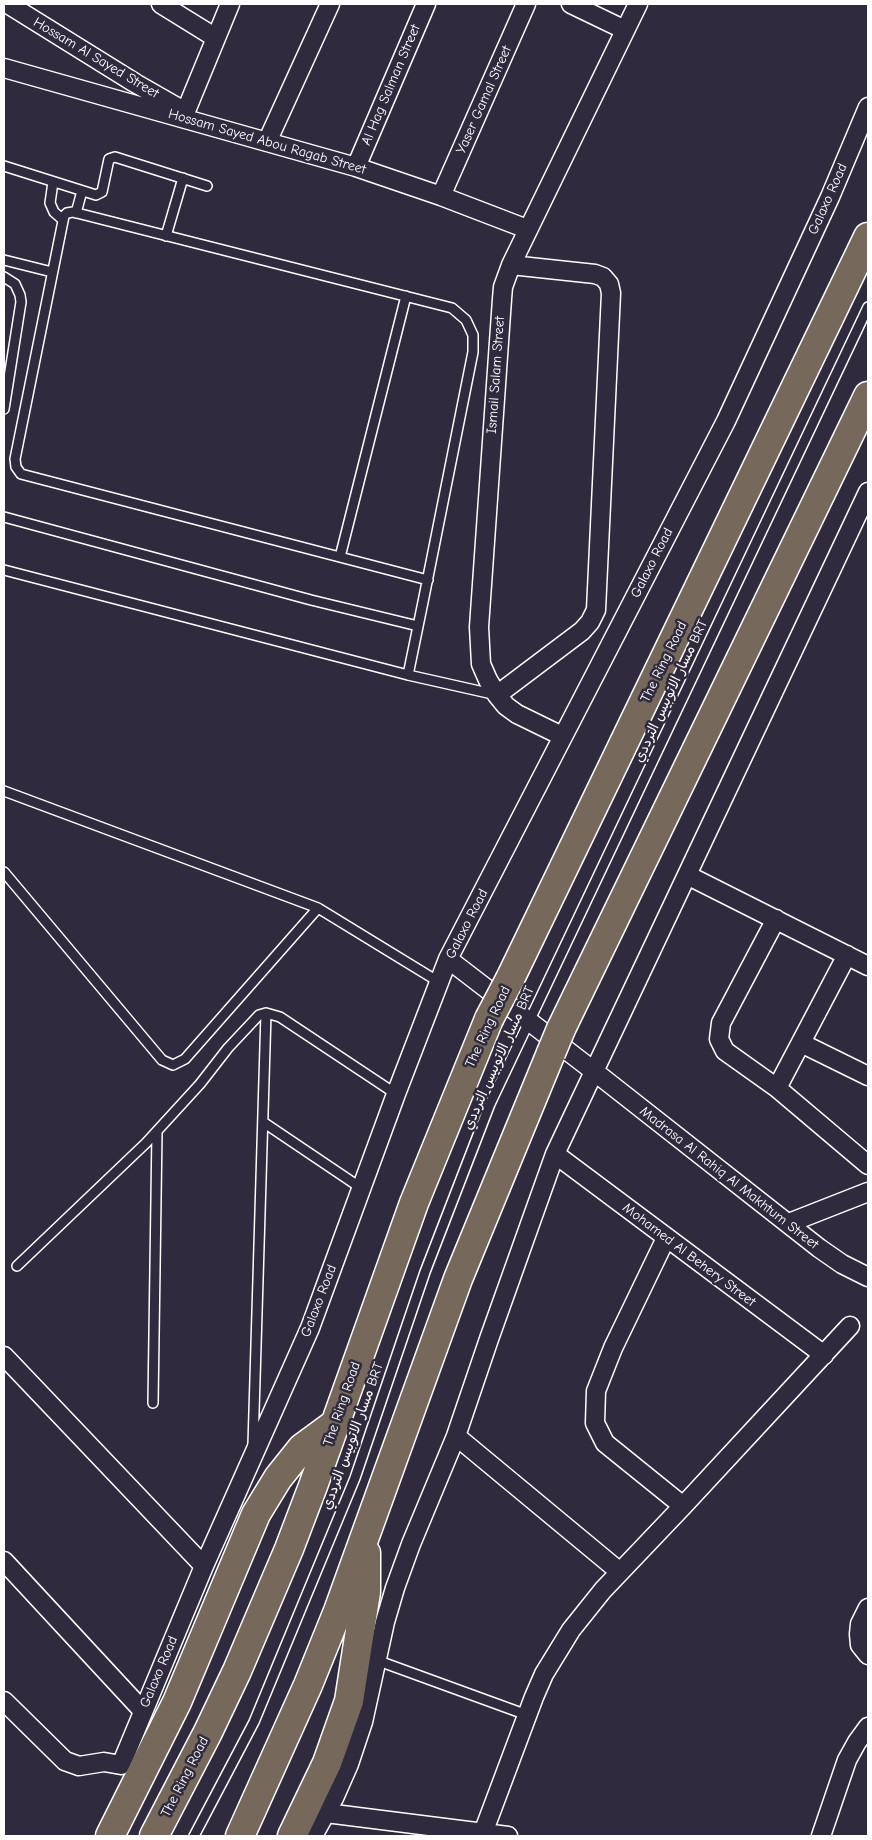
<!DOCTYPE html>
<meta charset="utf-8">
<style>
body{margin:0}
#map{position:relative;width:872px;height:1840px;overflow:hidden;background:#2f2a3d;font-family:"Comic Neue",sans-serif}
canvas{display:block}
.frame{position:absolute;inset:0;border:5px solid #fff;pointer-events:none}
</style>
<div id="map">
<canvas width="872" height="1840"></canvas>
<div class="frame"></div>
</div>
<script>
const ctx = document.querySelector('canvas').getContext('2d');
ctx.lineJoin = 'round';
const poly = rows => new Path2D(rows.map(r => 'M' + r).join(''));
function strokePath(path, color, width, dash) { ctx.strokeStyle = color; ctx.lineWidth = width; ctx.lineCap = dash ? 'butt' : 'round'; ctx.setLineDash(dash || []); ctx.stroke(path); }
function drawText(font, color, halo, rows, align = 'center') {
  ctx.font = font + ' "Comic Neue","Playpen Sans Arabic",sans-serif'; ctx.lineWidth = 5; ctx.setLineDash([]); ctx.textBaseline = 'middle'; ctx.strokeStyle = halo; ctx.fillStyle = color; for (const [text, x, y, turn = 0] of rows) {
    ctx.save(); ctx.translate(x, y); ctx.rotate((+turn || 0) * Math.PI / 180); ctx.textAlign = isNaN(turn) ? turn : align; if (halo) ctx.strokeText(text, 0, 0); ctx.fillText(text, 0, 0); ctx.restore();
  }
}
const lane = poly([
 [4,166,96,195,102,192,109,159,115,157,207,186],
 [53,182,50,203,54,212,62,219],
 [76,213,82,191],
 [166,236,183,178],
 [4,260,52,272],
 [4,277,15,284,20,295,21,302,4,409],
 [4,517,311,600,418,626],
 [340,557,406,296],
 [4,570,408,675,497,695],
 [408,675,423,602,473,352,473,335,466,320,452,308,73,212,67,213,64,216,15,459,16,467,21,474,428,580],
 [4,791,318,908,439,982],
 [4,872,162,1060,173,1065,185,1059,318,908],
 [263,1122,361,1188],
 [17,1266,146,1143,200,1084,228,1048,259,1015,266,1013,280,1017,396,1094],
 [153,1403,157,1131],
 [253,1445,266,1013],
 [376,1660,527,1715],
 [194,1836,254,1722,355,1478,425,1272,490,1104,868,307]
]);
const street = poly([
 [8,4,135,83,184,111],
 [161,4,216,38],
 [571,4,625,30],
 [4,68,356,167,441,196,527,229],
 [183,118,230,4],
 [267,142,330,4],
 [356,167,426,4],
 [441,196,526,4],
 [497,695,582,631,590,622,596,610,611,293,609,284,603,277,595,274,511,265],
 [562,736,517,714,506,706,497,695,488,680,481,664,479,627,502,299,503,287,511,265,638,4],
 [687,875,868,966],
 [776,919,721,1023,719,1039,725,1051,777,1088,868,1165],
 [448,959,595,1072,819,1248,842,1264,868,1277],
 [801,1043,868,1076],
 [777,1088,847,955],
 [555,1154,824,1355],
 [789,1223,868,1192],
 [666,1238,613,1348,596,1391,595,1423,605,1443,683,1506],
 [4,1356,204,1566],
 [456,1436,620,1572],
 [4,1561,143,1711],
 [868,1608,860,1624,859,1634,860,1645,868,1655],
 [4,1701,65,1761,79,1766,104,1762,121,1765,204,1566,310,1328,396,1094,448,959,726,421,830,197,868,107],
 [326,1813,508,1836],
 [483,1833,534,1697,544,1674,571,1630,603,1590,683,1506,850,1326],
 [313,1836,334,1798,349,1764,363,1722,385,1622,395,1588,411,1544,456,1436,489,1339,555,1154,868,492],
 [821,1836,847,1760,857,1742,868,1727]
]);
const highway = poly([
 [510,979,868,237],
 [561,1029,868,396],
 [110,1836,177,1702,256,1514,278,1478,302,1448,336,1423],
 [154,1836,208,1732,237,1671,289,1549,313,1486,414,1203,489,1019],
 [240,1836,308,1685,338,1611,458,1279,551,1053],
 [292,1836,327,1763,349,1701,366,1592,366,1553]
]);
strokePath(lane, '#fff', 12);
strokePath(street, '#fff', 21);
strokePath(highway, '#fff', 31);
strokePath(lane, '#2f2a3d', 9);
strokePath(street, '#2f2a3d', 18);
strokePath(highway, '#76695c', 28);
const highwayBridge = poly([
 [489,1019,510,979],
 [551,1053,561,1029]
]);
strokePath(highwayBridge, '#fff', 31, []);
strokePath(highwayBridge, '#76695c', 28);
drawText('14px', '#fff', '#2f2a3d', [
 ["Hossam Al Sayed Street",96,58,31],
 ["Al Hag Salman Street",391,85,-67],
 ["Yaser Gamal Street",484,100,-66],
 ["Hossam Sayed Abou Ragab Street",267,142,16],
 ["Galaxo Road",828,199,-66],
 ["Ismail Salam Street",496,375,-86],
 ["Galaxo Road",652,563,-63],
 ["The Ring Road",664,662,-64],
 ["مسار الاتوبيس الترددي BRT",671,691,-65],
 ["Galaxo Road",467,924,-63],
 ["The Ring Road",488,1027,-65],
 ["مسار الاتوبيس الترددي BRT",499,1058,-66],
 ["Madrasa Al Rahiq Al Makhtum Street",729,1178,38],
 ["Mohamed Al Behery Street",689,1255,37],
 ["Galaxo Road",319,1301,-69],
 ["The Ring Road",342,1404,-71],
 ["مسار الاتوبيس الترددي BRT",353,1436,-70],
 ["Galaxo Road",159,1672,-67],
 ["The Ring Road",185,1777,-63]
]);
</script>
